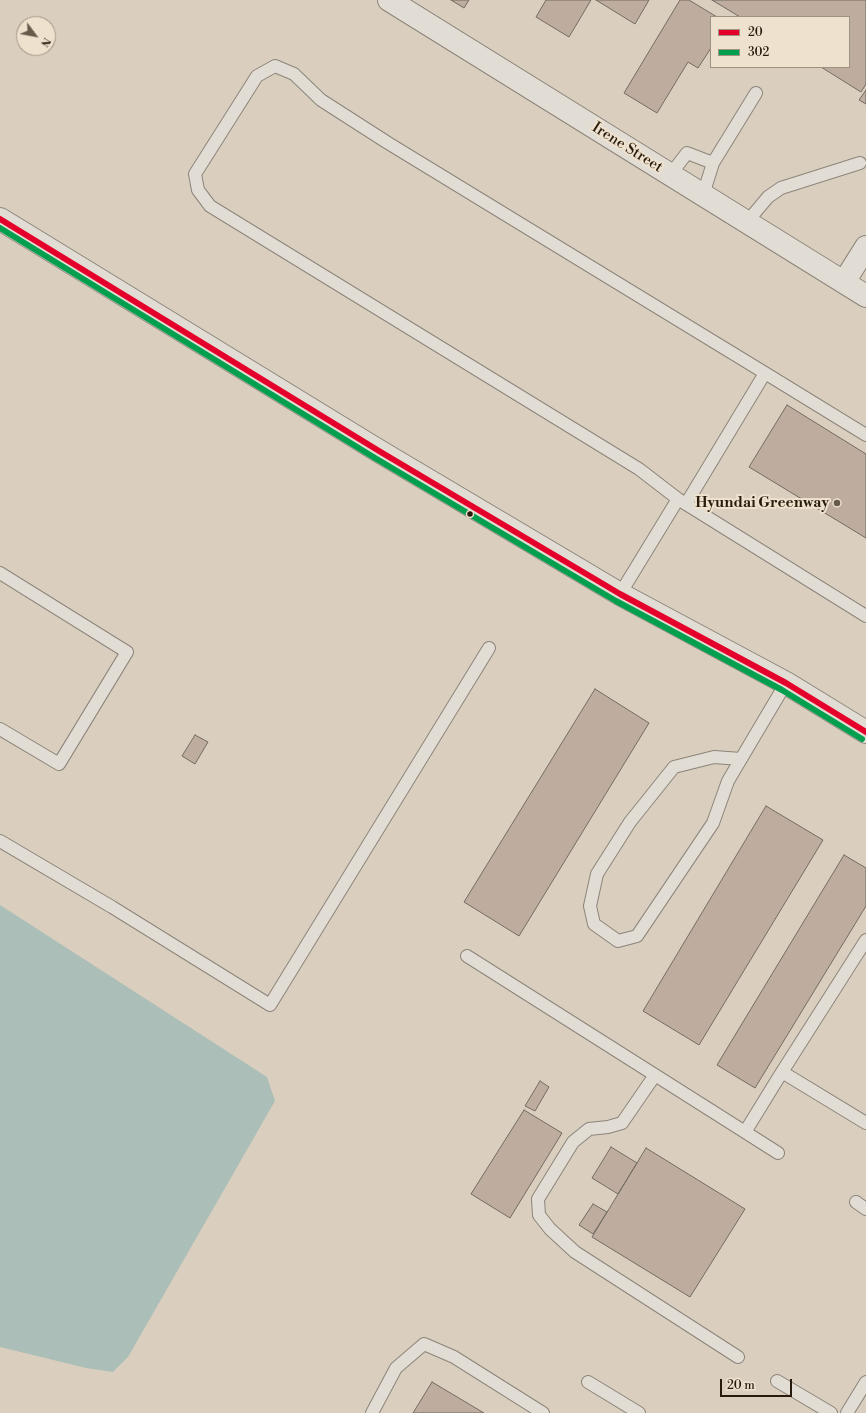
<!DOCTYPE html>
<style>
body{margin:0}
#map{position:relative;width:866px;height:1413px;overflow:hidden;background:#dacfbf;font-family:"Libre Bodoni",serif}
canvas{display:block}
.legend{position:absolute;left:710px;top:16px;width:140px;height:52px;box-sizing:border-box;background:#eee2ce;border:1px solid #9f9280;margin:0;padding:5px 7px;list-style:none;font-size:12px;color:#281b0c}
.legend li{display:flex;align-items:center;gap:8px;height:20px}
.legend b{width:20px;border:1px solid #9f9280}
.north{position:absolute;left:16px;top:16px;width:40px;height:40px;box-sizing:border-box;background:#eee2ce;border:1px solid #9f9280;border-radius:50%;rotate:122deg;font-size:11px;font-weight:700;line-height:16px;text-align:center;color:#281b0c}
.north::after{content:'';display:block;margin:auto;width:14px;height:18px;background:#665a4b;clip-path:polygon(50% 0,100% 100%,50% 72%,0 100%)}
.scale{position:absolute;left:720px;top:1379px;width:72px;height:18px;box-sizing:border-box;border:2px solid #281b0c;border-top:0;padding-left:5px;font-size:12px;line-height:14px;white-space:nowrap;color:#281b0c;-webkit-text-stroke:3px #eee2ce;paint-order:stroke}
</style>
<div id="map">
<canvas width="866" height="1413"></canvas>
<ul class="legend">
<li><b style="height:5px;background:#e4002b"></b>20</li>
<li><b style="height:5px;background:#029f4e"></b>302</li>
</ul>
<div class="north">N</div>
<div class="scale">20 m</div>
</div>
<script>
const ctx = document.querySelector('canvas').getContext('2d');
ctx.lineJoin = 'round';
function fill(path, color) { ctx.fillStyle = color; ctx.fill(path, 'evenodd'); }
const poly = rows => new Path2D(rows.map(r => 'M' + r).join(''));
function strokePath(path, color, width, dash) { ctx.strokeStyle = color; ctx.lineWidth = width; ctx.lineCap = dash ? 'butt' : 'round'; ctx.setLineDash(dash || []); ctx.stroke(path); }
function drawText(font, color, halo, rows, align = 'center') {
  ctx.font = font + ' "Libre Bodoni",serif'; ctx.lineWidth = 4; ctx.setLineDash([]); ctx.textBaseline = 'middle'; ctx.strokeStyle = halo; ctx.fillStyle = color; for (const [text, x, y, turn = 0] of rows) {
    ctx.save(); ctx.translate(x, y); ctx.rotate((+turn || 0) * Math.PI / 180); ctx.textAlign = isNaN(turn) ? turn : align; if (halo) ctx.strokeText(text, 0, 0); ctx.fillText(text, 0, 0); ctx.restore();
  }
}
fill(poly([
 [0,905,267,1077,275,1101,128,1357,113,1372,86,1368,0,1347]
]), '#abbeb7');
const building = poly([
 [451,0,469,0,464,8,451,0],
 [546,0,591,0,569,37,536,17,546,0],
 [596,0,649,0,635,24,596,0],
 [680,0,689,0,717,17,711,17,711,48,698,68,688,62,657,113,624,93,680,0],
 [712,0,866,0,866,84,861,92,821,67,849,67,849,17,740,17,712,0],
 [866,90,866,104,859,100,866,90],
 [787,405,866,454,866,538,749,467,787,405],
 [595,689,649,723,519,936,464,902,595,689],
 [195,735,208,742,195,764,182,756,195,735],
 [766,806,823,840,699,1045,643,1011,766,806],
 [844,855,866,868,866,906,755,1088,717,1065,844,855],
 [540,1081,549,1087,535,1111,525,1106,540,1081],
 [524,1110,562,1133,510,1218,471,1194,524,1110],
 [611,1147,637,1163,618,1194,592,1178,611,1147],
 [646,1148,745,1209,690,1297,592,1237,646,1148],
 [593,1204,607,1212,593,1234,579,1225,593,1204],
 [432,1382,484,1413,413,1413,432,1382]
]);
fill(building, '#bead9f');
strokePath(building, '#736b62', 1);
const service = poly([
 [670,175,687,153,713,163],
 [703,195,713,163,756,93],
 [747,222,768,197,781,188,860,163],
 [765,373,388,143,321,100,294,74,275,66,257,76,195,174,198,190,210,206,639,469,678,499,866,616],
 [686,504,765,373,866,435],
 [0,573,127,652,59,764,0,729],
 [620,594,678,499],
 [741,759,714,757,674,767,630,822,597,874,590,906,594,924,618,941,637,936,713,823,728,781,741,759,786,683],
 [0,841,112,907,270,1005,489,648],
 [866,940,782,1072,866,1123],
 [467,956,745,1132,782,1072],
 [655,1075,622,1123,608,1127,589,1129,573,1142,538,1199,539,1215,550,1229,575,1252,738,1357],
 [745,1132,778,1153],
 [856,1202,866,1209],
 [777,1381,831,1413],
 [588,1382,639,1413],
 [372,1413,396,1368,424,1344,454,1357,543,1413],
 [847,1413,866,1382]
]);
const minor = poly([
 [389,0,866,296],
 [844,282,866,247]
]);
const tertiary = poly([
 [0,219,379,451,620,594,786,683,866,732]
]);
strokePath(service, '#8c847a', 14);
strokePath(minor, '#8c847a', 24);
strokePath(tertiary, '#8c847a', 24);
strokePath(service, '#e2ddd4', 12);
strokePath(minor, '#e2ddd4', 22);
strokePath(tertiary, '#e2ddd4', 22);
strokePath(poly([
 [0,219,379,451,620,594,786,683,866,732]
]), '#e4002b', 6);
strokePath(poly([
 [0,228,375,458,616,601,782,690,862,739]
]), '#029f4e', 6);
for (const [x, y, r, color] of [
 [837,503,4,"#665a4b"],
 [470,514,3.5,"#281b0c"]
]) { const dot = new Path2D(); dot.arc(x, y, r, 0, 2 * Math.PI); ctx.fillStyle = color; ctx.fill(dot); strokePath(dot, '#eee2ce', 1.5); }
drawText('15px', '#281b0c', '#eee2ce', [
 ["Irene Street",627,148,32]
]);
drawText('bold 15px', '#281b0c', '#eee2ce', [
 ["Hyundai Greenway",829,503]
], 'right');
</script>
